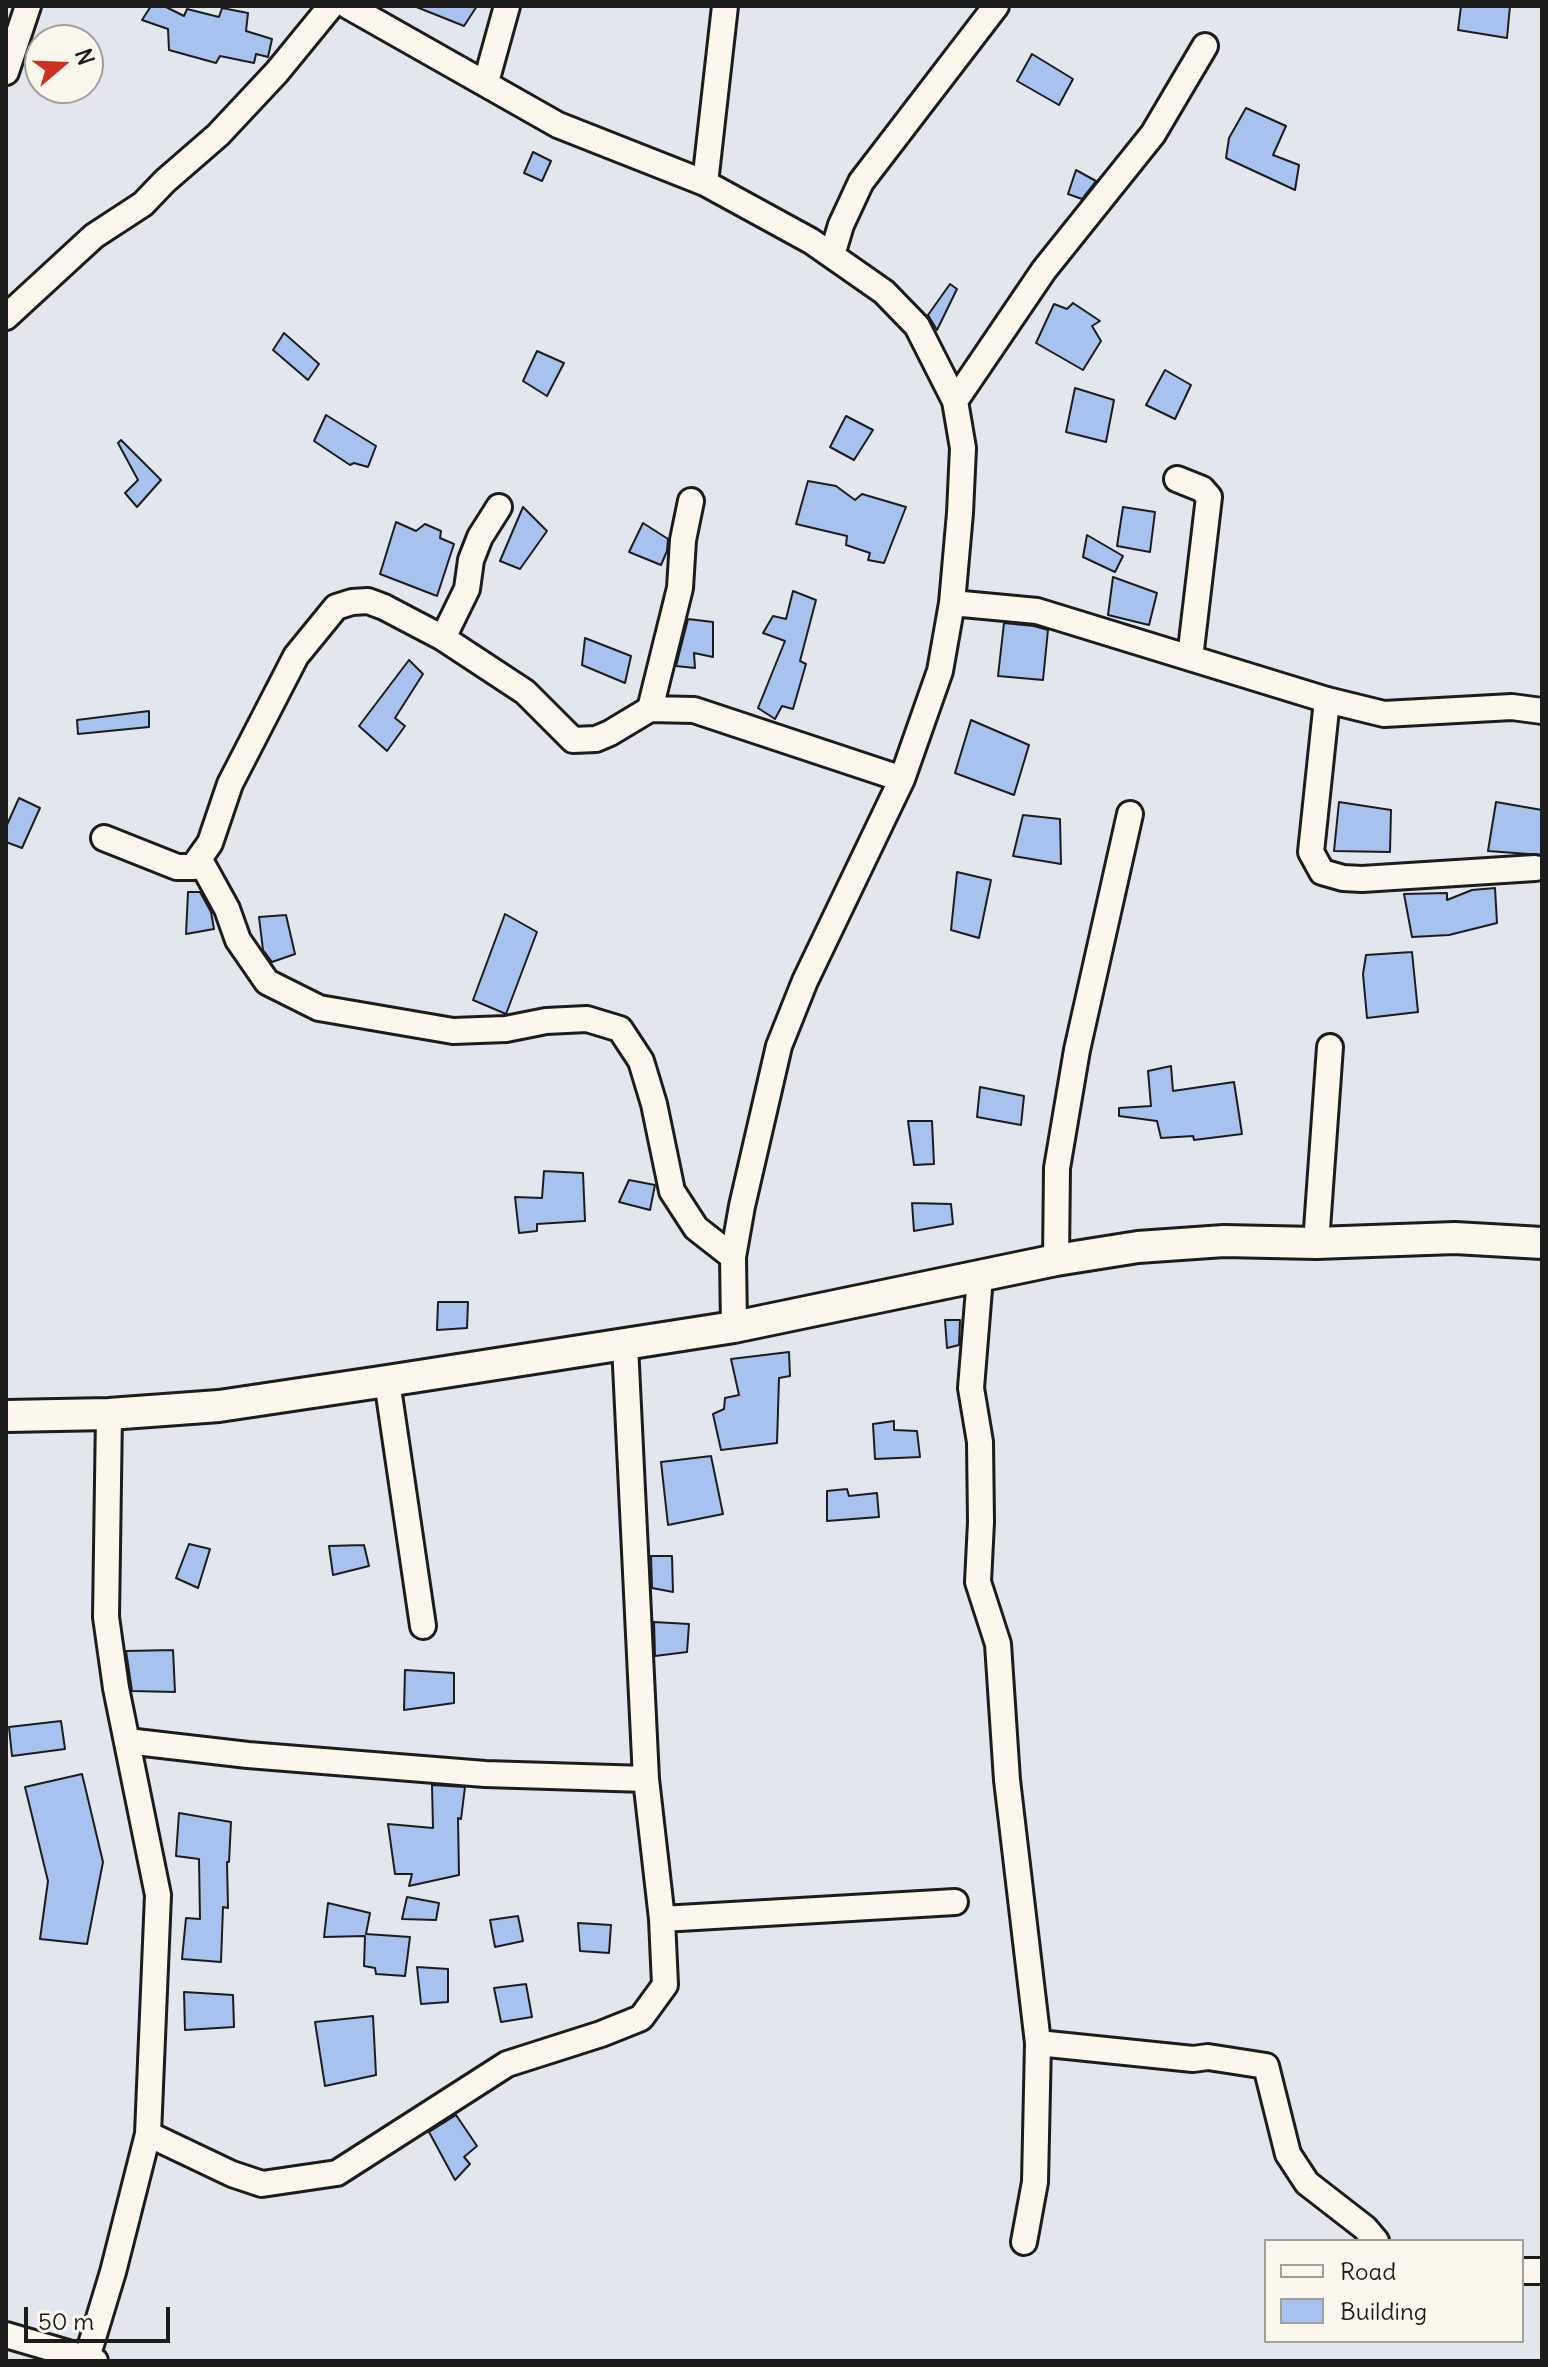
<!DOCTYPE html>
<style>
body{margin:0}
#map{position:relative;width:1548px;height:2367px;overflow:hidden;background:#e2e7ed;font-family:Delius,sans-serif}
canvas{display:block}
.frame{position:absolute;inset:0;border:8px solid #1c1c1c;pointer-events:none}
.legend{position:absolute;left:1264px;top:2239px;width:260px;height:104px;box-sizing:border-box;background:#fbf7ec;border:2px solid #a29f99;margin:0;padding:10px 14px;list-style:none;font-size:24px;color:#1c1c1c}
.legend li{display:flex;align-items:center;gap:16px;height:40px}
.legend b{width:40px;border:2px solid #a29f99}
.north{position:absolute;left:24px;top:24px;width:80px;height:80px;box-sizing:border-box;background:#fbf7ec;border:2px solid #a29f99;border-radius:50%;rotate:71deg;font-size:22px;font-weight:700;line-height:32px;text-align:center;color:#1c1c1c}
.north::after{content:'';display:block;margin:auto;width:28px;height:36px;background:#c8321e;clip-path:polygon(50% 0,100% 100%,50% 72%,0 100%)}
.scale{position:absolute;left:24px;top:2307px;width:146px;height:36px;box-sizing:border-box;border:4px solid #1c1c1c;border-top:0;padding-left:10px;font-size:24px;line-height:28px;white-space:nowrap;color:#1c1c1c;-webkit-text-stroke:6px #fbf7ec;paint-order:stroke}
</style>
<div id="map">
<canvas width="1548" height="2367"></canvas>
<div class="frame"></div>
<ul class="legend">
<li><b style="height:10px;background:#fbf7ec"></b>Road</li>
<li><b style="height:22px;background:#a8c2ef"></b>Building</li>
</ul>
<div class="north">N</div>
<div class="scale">50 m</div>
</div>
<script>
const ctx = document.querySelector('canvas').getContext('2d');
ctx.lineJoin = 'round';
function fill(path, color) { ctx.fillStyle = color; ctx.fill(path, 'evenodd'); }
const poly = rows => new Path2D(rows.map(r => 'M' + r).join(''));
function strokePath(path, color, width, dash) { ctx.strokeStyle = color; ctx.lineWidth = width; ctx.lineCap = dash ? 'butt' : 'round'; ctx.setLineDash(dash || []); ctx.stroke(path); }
const building = poly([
 [151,6,164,6,184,16,187,9,219,17,222,8,248,13,246,31,272,39,268,57,256,54,254,63,220,56,216,63,169,50,168,29,142,20,151,6],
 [414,6,477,6,464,26,414,6],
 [1461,6,1510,6,1507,38,1458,30,1461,6],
 [1032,54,1073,79,1059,105,1017,81,1032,54],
 [1246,108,1286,126,1273,155,1299,165,1295,190,1226,158,1229,138,1246,108],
 [533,152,551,161,542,181,524,173,533,152],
 [1076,170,1096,181,1082,199,1068,194,1076,170],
 [950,284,957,289,937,330,928,315,950,284],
 [1073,303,1100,321,1092,326,1101,341,1083,370,1036,343,1054,304,1067,309,1073,303],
 [284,333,319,364,308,380,273,350,284,333],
 [537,351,564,363,547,396,523,381,537,351],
 [1165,370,1191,385,1175,419,1146,405,1165,370],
 [1075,388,1114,400,1106,442,1066,432,1075,388],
 [326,415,376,446,368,467,354,463,350,465,314,441,326,415],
 [846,416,873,430,854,460,830,447,846,416],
 [121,440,161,480,137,507,125,493,138,480,118,443,121,440],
 [808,481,836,486,855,500,862,494,906,507,884,563,868,560,870,553,846,545,847,536,796,524,808,481],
 [523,507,547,531,520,569,500,561,523,507],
 [1123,507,1155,512,1150,552,1117,546,1123,507],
 [396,522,416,531,425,524,441,531,440,538,454,544,437,596,380,574,396,522],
 [643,523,668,539,667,551,661,565,629,552,643,523],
 [1087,535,1123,556,1115,572,1083,557,1087,535],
 [1113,577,1157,593,1149,625,1108,615,1113,577],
 [793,591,816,600,800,661,806,664,793,709,782,706,775,719,758,708,785,641,763,633,773,616,786,619,793,591],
 [688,619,713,622,713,657,694,653,695,668,676,666,688,619],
 [1004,623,1034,626,1048,630,1043,680,998,676,1004,623],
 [585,638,631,656,625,683,582,665,585,638],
 [409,660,423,674,395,718,405,726,387,751,359,726,409,660],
 [149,711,149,727,78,734,77,720,149,711],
 [971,720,1029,745,1014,795,955,773,971,720],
 [19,798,40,808,22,848,6,842,6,827,19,798],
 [1339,802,1391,810,1390,852,1334,851,1339,802],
 [1496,802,1542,810,1542,855,1488,851,1496,802],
 [1023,815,1060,819,1061,864,1013,856,1023,815],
 [957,872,991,880,979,938,951,930,957,872],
 [1495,888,1497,923,1449,935,1412,937,1404,894,1447,893,1447,900,1472,890,1495,888],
 [188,892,200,892,211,912,214,929,186,934,188,892],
 [505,914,537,932,506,1014,473,1000,505,914],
 [286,915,295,954,272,962,263,950,259,917,286,915],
 [1412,952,1418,1012,1367,1018,1363,974,1366,955,1412,952],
 [1171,1066,1173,1091,1234,1082,1242,1134,1194,1140,1193,1136,1161,1138,1157,1121,1119,1116,1119,1108,1151,1106,1148,1071,1171,1066],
 [980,1087,1024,1096,1021,1125,977,1117,980,1087],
 [908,1121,932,1121,934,1164,914,1165,908,1121],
 [544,1171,583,1173,585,1221,537,1224,537,1231,519,1233,515,1197,542,1198,544,1171],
 [629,1180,655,1185,650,1210,619,1202,629,1180],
 [912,1203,951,1204,953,1224,914,1231,912,1203],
 [438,1302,468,1302,467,1328,437,1330,438,1302],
 [945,1320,960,1320,959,1345,947,1348,945,1320],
 [789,1352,790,1376,779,1378,777,1443,721,1450,713,1414,724,1409,725,1398,739,1395,731,1359,789,1352],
 [894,1421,894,1430,917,1431,920,1457,875,1459,873,1424,894,1421],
 [711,1456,723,1514,668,1525,661,1462,711,1456],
 [847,1489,849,1496,877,1493,879,1517,827,1521,827,1491,847,1489],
 [189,1544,210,1549,198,1588,176,1578,189,1544],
 [364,1545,369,1566,333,1575,329,1546,364,1545],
 [651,1556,672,1556,673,1592,652,1588,651,1556],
 [654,1622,689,1624,687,1652,655,1656,654,1622],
 [173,1650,175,1692,132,1691,126,1651,173,1650],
 [405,1670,454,1673,454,1703,404,1710,405,1670],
 [61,1721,65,1749,12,1756,9,1727,61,1721],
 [82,1774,103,1862,87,1944,40,1939,48,1881,25,1787,82,1774],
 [432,1785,465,1787,461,1819,458,1818,459,1875,409,1886,412,1874,395,1874,388,1824,433,1828,432,1785],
 [179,1813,231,1822,229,1862,227,1862,228,1908,223,1907,221,1962,182,1959,186,1918,200,1919,199,1859,176,1856,179,1813],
 [407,1897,439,1903,436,1920,402,1919,407,1897],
 [328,1903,370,1913,366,1934,410,1937,405,1976,376,1974,375,1968,364,1966,365,1936,324,1937,328,1903],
 [518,1916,523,1941,495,1947,490,1920,518,1916],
 [578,1923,611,1925,609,1953,580,1951,578,1923],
 [417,1967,448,1969,448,2002,421,2004,417,1967],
 [526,1984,532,2017,501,2022,494,1988,526,1984],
 [184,1992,233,1995,234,2027,185,2030,184,1992],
 [373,2016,376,2075,325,2086,315,2022,373,2016],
 [456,2115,477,2146,464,2157,470,2164,455,2180,429,2132,456,2115]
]);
fill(building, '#a8c2ef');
strokePath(building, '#1c1c1c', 2);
const minor = poly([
 [348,6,558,125,705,183,811,241,884,292,917,326,955,401,963,448,960,513,952,603,940,671,902,779,805,981,779,1046,742,1206,733,1257,734,1327],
 [6,72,28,6],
 [486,82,507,6],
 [705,183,725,6],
 [832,255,841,225,861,182,996,6],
 [6,317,94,236,143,204,165,181,218,135,277,72,331,6],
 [955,401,1044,270,1153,134,1205,46],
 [1177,479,1202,489,1209,497,1190,658],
 [952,603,1037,611,1327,700,1384,714,1512,707,1542,711],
 [443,638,467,589,471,560,480,537,499,507],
 [1327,700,1311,852,1322,872,1343,878,1362,879,1535,868],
 [650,709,680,588,683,540,691,501],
 [104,838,177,867,193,867,210,843,230,784,296,656,336,607,352,602,368,601,384,607,443,638,525,692,573,740,596,739,610,733,650,709,694,710,902,779],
 [200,860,227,909,238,940,267,982,319,1008,453,1031,506,1029,546,1021,587,1019,620,1029,641,1061,654,1104,672,1191,696,1228,733,1257],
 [1316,1243,1330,1047],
 [1056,1260,1057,1168,1077,1050,1130,814],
 [980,1277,971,1388,980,1442,981,1522,978,1582,998,1644,1007,1780,1038,2043,1035,2182,1024,2242],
 [387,1381,423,1626],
 [127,1741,248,1755,485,1774,646,1779],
 [662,1919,955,1902],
 [1038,2043,1193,2059,1208,2057,1266,2066,1288,2154,1307,2183,1365,2228,1376,2241],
 [148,2134,232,2174,262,2184,337,2173,507,2064,601,2034,641,2018,665,1985,662,1919,646,1779,625,1345],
 [1522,2271,1542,2271],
 [6,2335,95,2361],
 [86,2361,113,2272,148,2134,158,1895,116,1688,106,1617,109,1414]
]);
const major = poly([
 [6,1416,109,1414,219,1406,387,1381,734,1327,1056,1260,1138,1247,1224,1241,1316,1243,1455,1238,1542,1243]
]);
strokePath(minor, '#1c1c1c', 30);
strokePath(major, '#1c1c1c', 36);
strokePath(minor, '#fbf7ec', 24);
strokePath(major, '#fbf7ec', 30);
</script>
